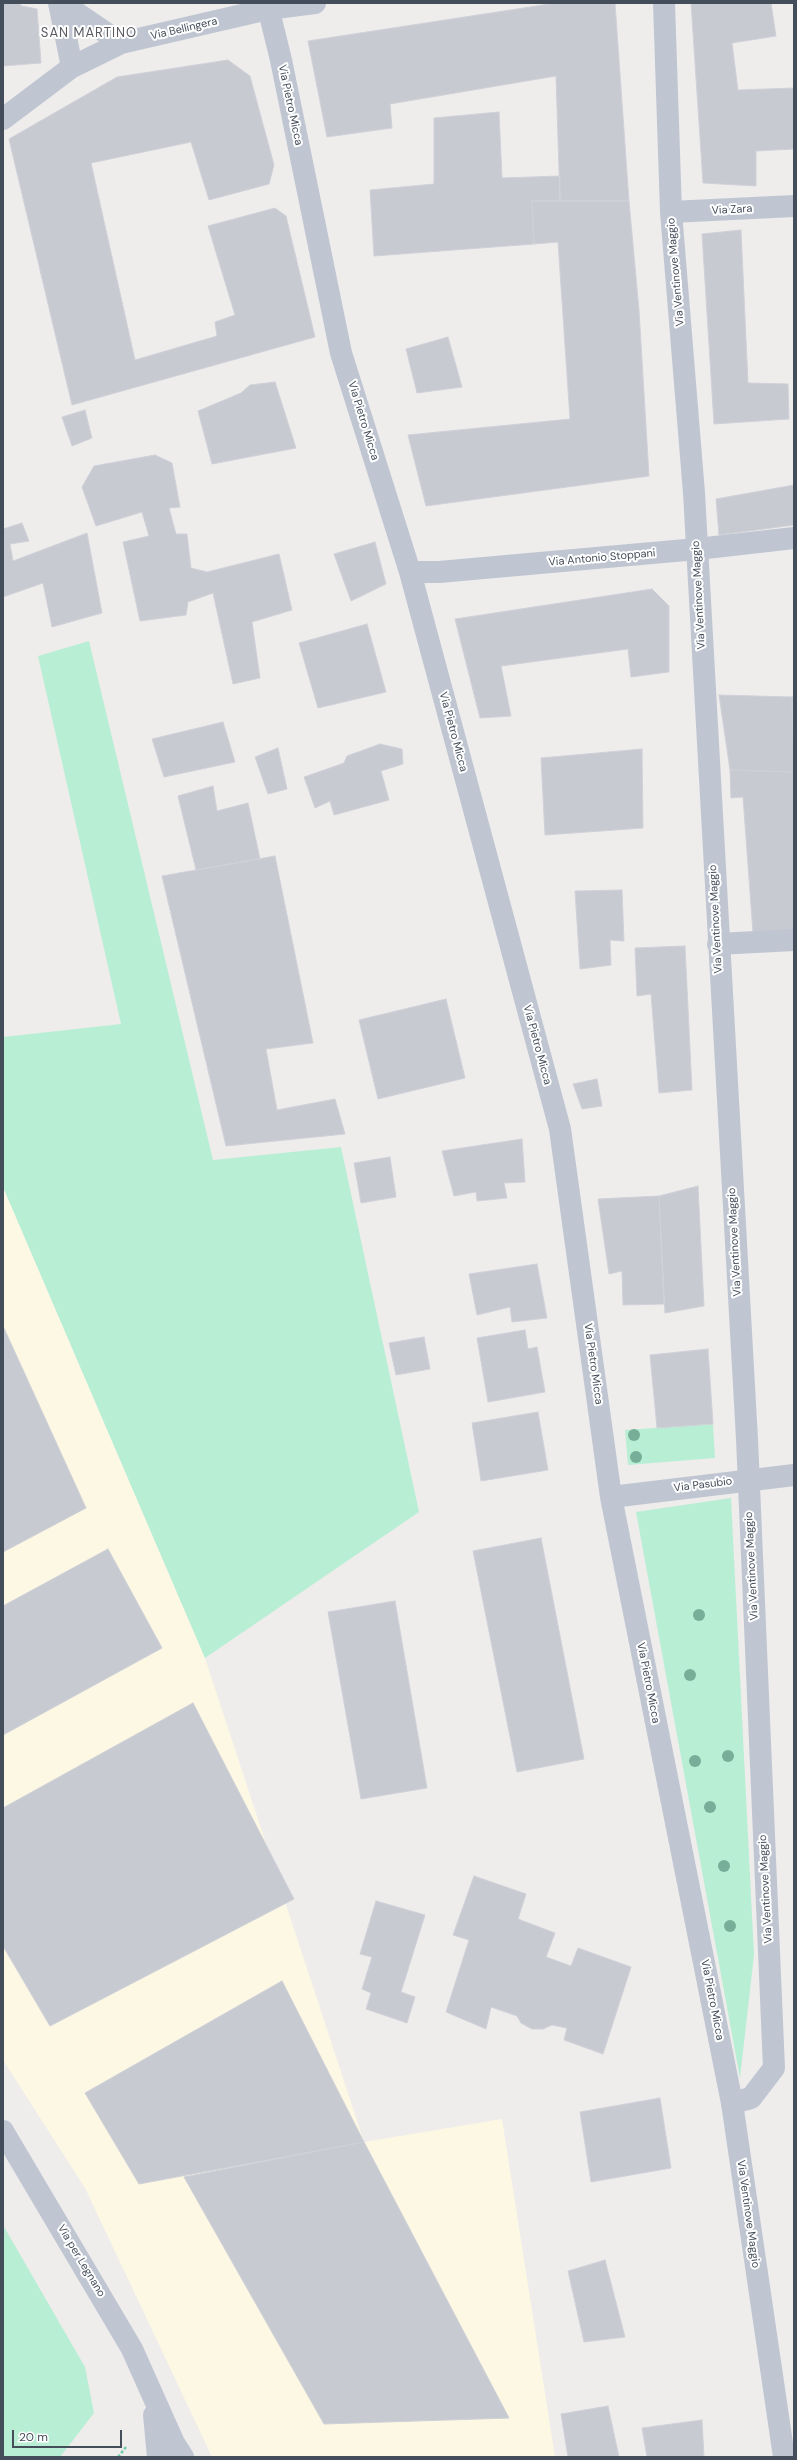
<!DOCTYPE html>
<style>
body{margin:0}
#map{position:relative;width:797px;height:2460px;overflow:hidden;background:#efecec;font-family:"DM Sans",sans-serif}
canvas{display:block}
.frame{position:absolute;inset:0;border:4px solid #444d5a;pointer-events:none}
.scale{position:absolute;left:12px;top:2430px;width:110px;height:18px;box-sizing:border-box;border:2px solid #444d5a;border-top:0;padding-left:5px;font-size:12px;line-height:14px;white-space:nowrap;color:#444d5a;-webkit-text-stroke:3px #fff;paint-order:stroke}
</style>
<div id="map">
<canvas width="797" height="2460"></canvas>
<div class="frame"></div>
<div class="scale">20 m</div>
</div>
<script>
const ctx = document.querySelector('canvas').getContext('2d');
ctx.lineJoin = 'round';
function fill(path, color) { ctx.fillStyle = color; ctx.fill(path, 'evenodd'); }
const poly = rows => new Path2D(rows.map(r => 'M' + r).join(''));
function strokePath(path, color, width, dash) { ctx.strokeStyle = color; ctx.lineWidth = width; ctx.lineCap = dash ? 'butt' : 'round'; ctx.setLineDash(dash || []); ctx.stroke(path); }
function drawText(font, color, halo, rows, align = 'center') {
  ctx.font = font + ' "DM Sans",sans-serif'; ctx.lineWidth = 4; ctx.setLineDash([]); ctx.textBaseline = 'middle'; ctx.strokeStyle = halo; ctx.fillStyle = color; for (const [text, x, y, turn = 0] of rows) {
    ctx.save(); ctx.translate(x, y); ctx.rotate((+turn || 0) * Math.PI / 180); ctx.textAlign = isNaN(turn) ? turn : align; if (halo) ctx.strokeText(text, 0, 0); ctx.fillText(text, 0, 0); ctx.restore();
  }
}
fill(poly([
 [3,1187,205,1658,364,2142,502,2119,555,2457,212,2457,85,2188,3,2060]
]), '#fcf8e3');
fill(poly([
 [89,641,213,1160,341,1147,419,1512,205,1658,3,1187,3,1037,121,1024,38,656],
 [713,1424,715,1458,628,1465,625,1430],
 [731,1498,754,1955,740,2078,636,1512],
 [3,2225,85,2367,94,2413,60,2457,3,2457]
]), '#b8efd4');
const building = poly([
 [3,3,19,3,22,6,37,9,41,63,3,66,3,3],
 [556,3,615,3,629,201,560,201,556,76,390,104,392,128,327,137,308,41,556,3],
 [691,3,771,3,776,36,732,43,738,90,794,88,794,149,756,151,756,186,703,183,691,3],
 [228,60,250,76,274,165,269,184,209,200,191,142,91,163,135,360,217,336,215,322,235,315,208,226,275,208,286,216,315,337,72,405,9,139,117,77,228,60],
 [499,112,502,178,560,176,560,201,532,201,534,244,374,256,370,190,434,184,434,118,499,112],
 [532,201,629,201,639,310,649,476,426,506,408,435,570,419,558,242,534,244,532,201],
 [741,230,748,383,788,384,789,419,714,424,702,234,741,230],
 [448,337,462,387,417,393,406,349,448,337],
 [275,382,296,448,212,464,198,411,241,393,250,385,275,382],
 [85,410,92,438,72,446,62,417,85,410],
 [155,455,172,463,180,507,169,508,176,534,187,534,191,568,207,572,279,554,292,610,252,622,260,678,233,684,213,593,188,602,186,615,140,621,123,542,149,536,142,512,96,526,82,487,94,466,155,455],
 [794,485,794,525,719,535,716,499,794,485],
 [22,523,29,541,10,544,13,561,87,533,102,613,52,627,43,583,3,597,3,529,22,523],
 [375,542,386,584,351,601,334,554,375,542],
 [652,589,669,606,669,672,631,677,628,649,501,666,511,716,480,718,455,619,652,589],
 [367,624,386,692,318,708,299,643,367,624],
 [719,695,792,697,794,772,730,770,719,695],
 [792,697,794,697,794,758,792,697],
 [223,722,235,762,164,777,152,739,223,722],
 [380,744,402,749,403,764,381,771,389,800,334,815,330,801,315,808,304,777,344,763,347,756,380,744],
 [278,748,287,789,268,794,255,757,278,748],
 [642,749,643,828,545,835,541,758,642,749],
 [730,770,794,772,794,930,753,933,743,797,731,798,730,770],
 [213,786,217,811,248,803,260,859,196,870,178,796,213,786],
 [275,856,313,1043,266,1049,277,1110,335,1099,345,1134,226,1146,162,876,275,856],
 [622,890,624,941,610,940,611,965,580,969,575,891,622,890],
 [685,946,692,1090,659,1093,651,994,637,996,635,948,685,946],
 [446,999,465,1078,378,1099,359,1020,446,999],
 [597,1079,602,1106,582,1109,573,1084,597,1079],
 [522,1139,525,1182,504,1183,507,1198,477,1201,476,1192,454,1196,442,1151,522,1139],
 [390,1157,396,1197,361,1203,354,1163,390,1157],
 [698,1186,704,1306,665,1313,659,1196,698,1186],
 [659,1196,664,1304,623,1305,622,1271,609,1274,598,1199,659,1196],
 [537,1264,547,1318,512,1322,510,1307,477,1315,469,1274,537,1264],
 [3,1326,86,1508,3,1552,3,1326],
 [525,1330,528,1349,537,1347,545,1392,488,1402,477,1338,525,1330],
 [424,1337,430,1369,396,1375,389,1343,424,1337],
 [708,1349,713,1424,657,1428,650,1355,708,1349],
 [538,1412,548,1470,481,1481,472,1423,538,1412],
 [541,1538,584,1759,517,1772,473,1551,541,1538],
 [108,1549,162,1648,3,1735,3,1606,108,1549],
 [395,1601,427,1788,361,1799,328,1612,395,1601],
 [193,1703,294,1899,50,2026,3,1946,3,1808,193,1703],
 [474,1876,526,1894,518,1919,555,1933,546,1957,571,1966,578,1948,631,1967,603,2054,564,2040,567,2028,552,2025,543,2029,532,2029,521,2023,517,2016,491,2007,486,2029,446,2012,469,1940,453,1935,474,1876],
 [376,1901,425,1915,401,1992,415,1997,407,2023,366,2009,371,1993,362,1989,372,1957,360,1954,376,1901],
 [282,1981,364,2142,139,2184,85,2093,282,1981],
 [660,2098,671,2168,591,2182,580,2112,660,2098],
 [364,2142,509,2418,324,2424,184,2177,364,2142],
 [605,2260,625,2337,584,2342,568,2271,605,2260],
 [608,2406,619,2457,568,2457,561,2414,608,2406],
 [702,2420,704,2457,647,2457,642,2428,702,2420]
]);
fill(building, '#c8cad2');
strokePath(building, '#d0d1d8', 1);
strokePath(poly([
 [118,2457,126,2447]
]), '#70cdab', 2.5, [3, 2]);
strokePath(poly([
 [59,3,72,67],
 [62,3,121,43],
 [267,3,281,60,341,353,410,572,560,1129,611,1497,732,2103],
 [3,119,72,67,121,43,268,9,315,3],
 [671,212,794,206],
 [410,572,439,572,697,549,794,538],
 [718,944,794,940],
 [611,1497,794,1475],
 [3,2131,132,2349,174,2443,183,2457],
 [154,2415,158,2457]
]), '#bfc6d2', 22);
strokePath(poly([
 [664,3,671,212,694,493,747,1439,774,2068,751,2098,732,2103,784,2457]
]), '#bfc6d2', 22);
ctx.fillStyle = '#77ae99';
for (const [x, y] of [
 [634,1435],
 [636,1457],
 [699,1615],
 [690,1675],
 [728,1756],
 [695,1761],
 [710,1807],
 [724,1866],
 [730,1926]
]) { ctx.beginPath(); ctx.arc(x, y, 6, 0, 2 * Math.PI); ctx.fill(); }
drawText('11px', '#444d5a', '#fff', [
 ["Via Bellingera",184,29,-13],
 ["Via Pietro Micca",290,105,78],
 ["Via Zara",732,210,-3],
 ["Via Ventinove Maggio",676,272,-95],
 ["Via Pietro Micca",363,421,73],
 ["Via Antonio Stoppani",602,558,-5],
 ["Via Ventinove Maggio",699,595,-93],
 ["Via Pietro Micca",453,732,75],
 ["Via Ventinove Maggio",716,919,-93],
 ["Via Pietro Micca",537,1045,75],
 ["Via Ventinove Maggio",735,1242,-93],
 ["Via Pietro Micca",593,1364,82],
 ["Via Pasubio",703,1485,-7],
 ["Via Ventinove Maggio",752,1566,-93],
 ["Via Pietro Micca",648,1683,79],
 ["Via Ventinove Maggio",766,1889,-93],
 ["Via Pietro Micca",712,2000,79],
 ["Via Ventinove Maggio",748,2214,82],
 ["Via per Legnano",81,2261,59]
]);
ctx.letterSpacing = '1px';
drawText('13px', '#595b61', '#fff', [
 ["SAN MARTINO",89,34]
]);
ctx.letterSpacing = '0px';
</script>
